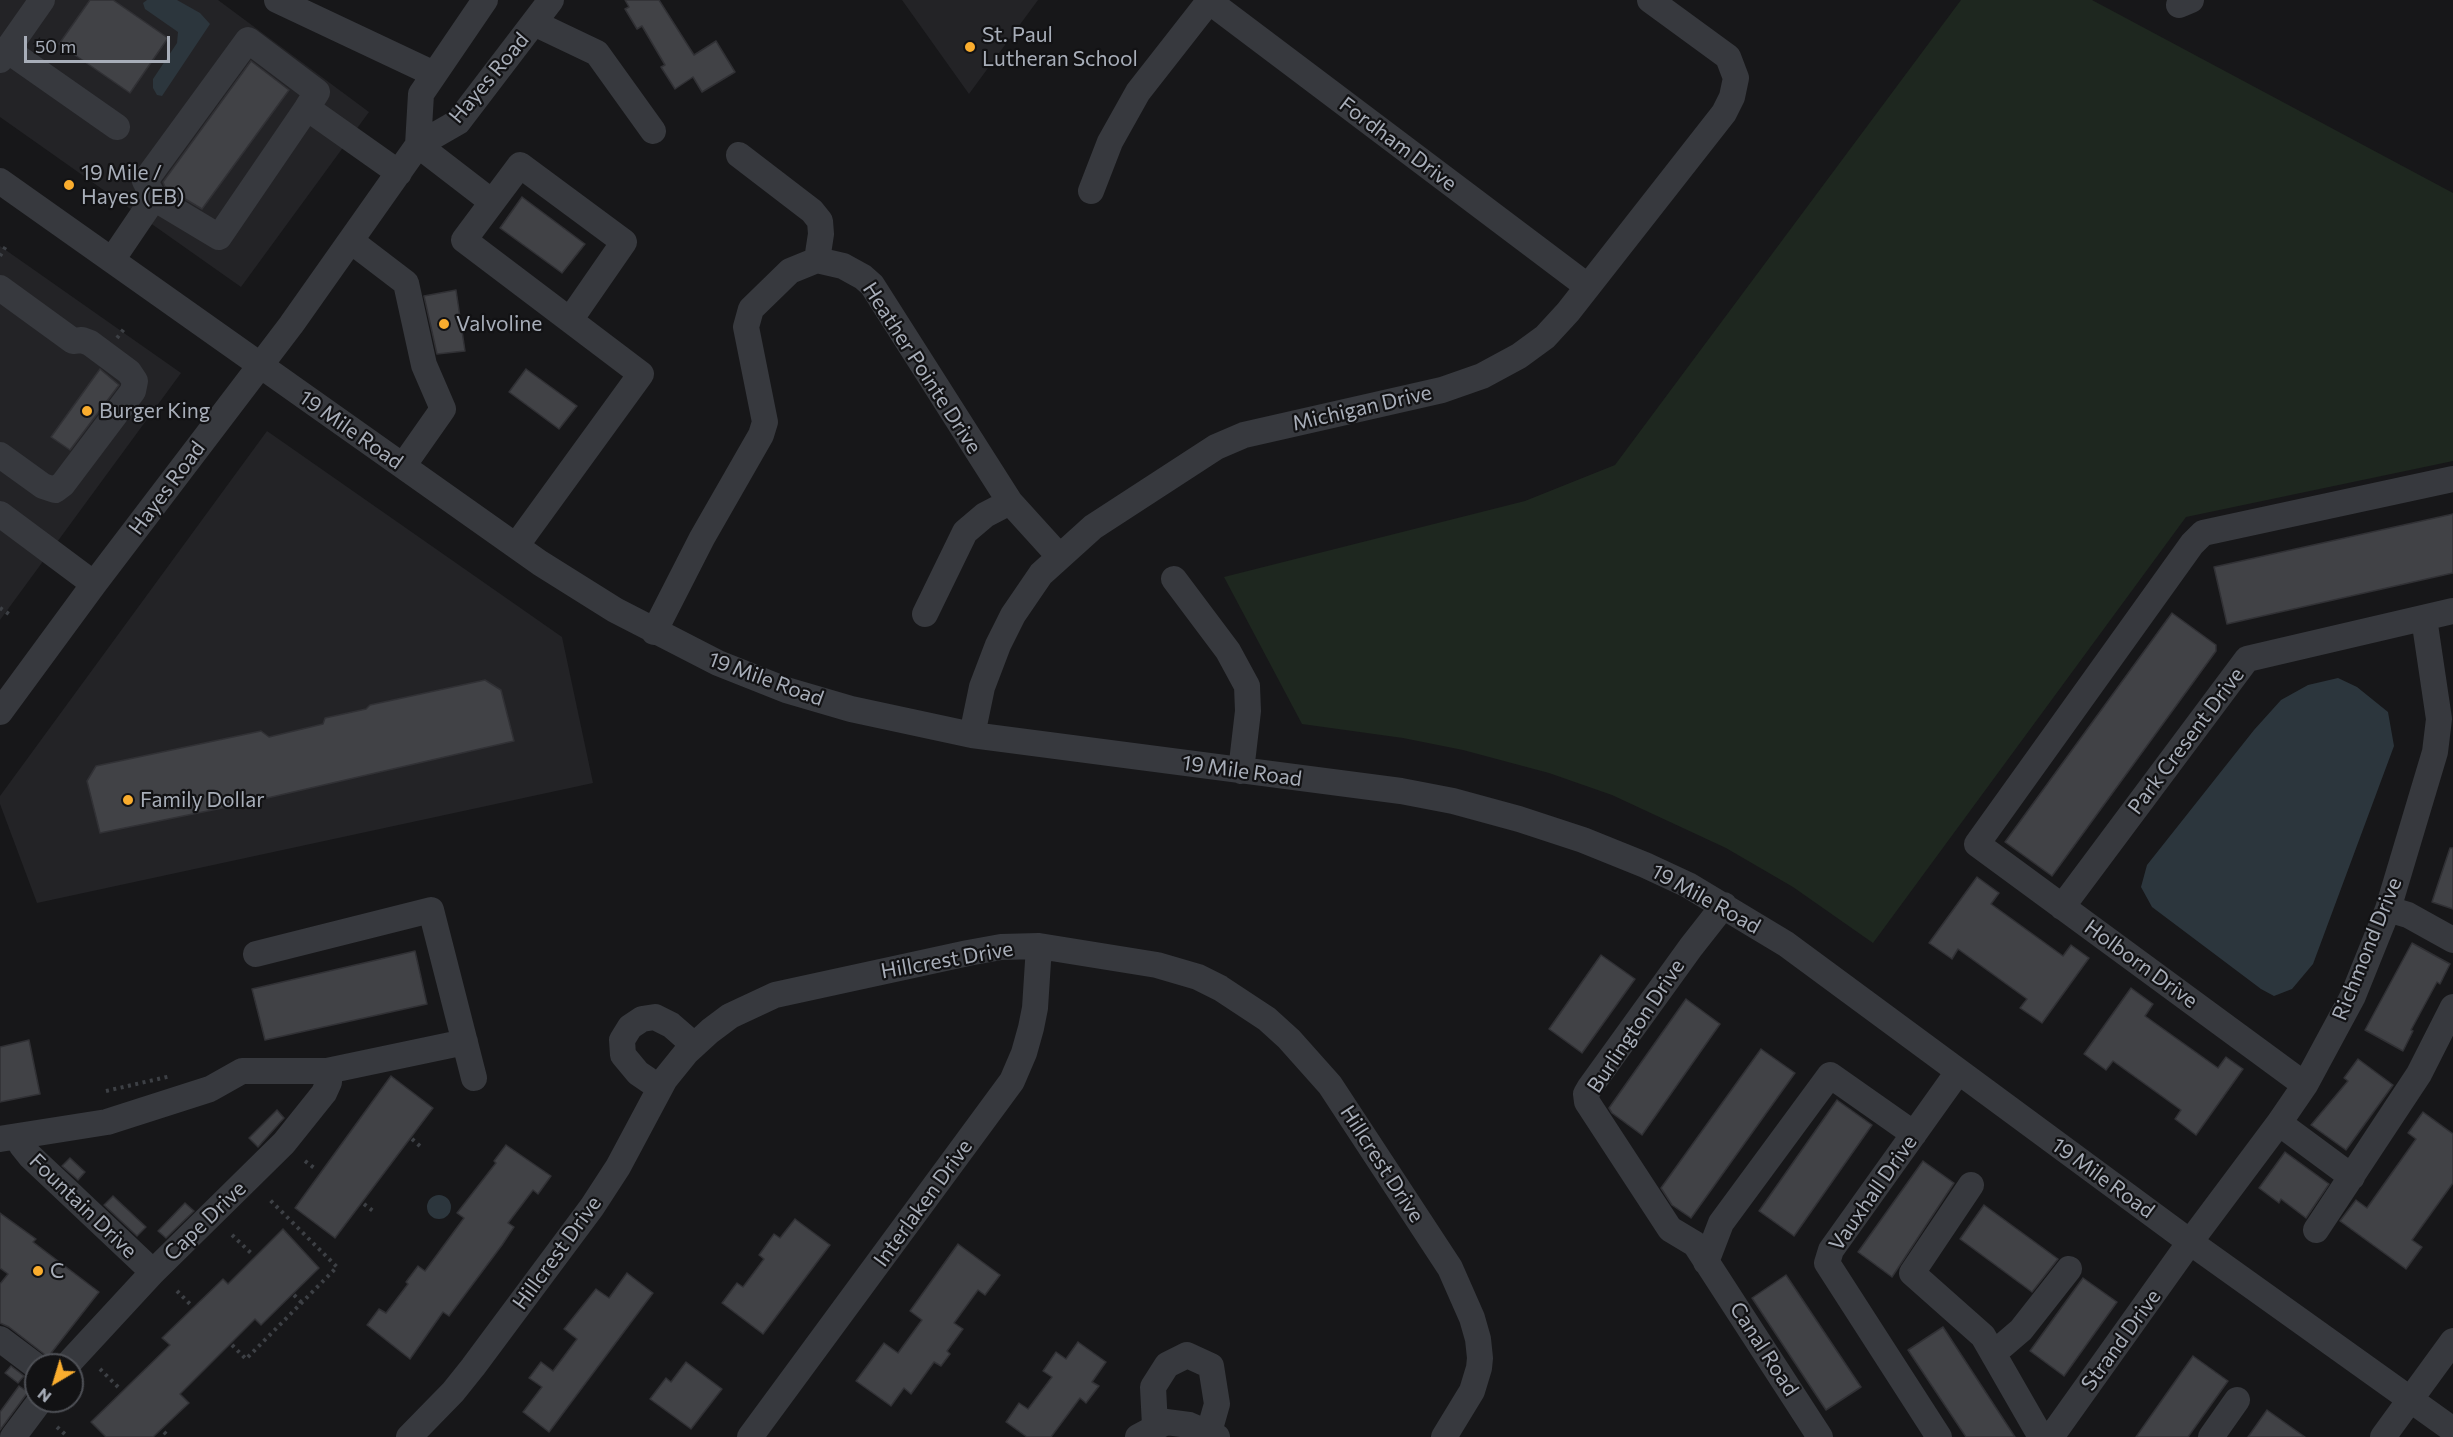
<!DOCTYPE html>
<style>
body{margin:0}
#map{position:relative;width:2453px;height:1437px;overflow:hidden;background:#171719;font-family:Commissioner,sans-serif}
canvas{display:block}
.north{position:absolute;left:24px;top:1353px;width:60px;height:60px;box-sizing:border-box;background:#121214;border:2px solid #4e5056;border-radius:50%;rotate:218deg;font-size:16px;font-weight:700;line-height:24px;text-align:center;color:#a8aeb9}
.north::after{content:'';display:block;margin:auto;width:21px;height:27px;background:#faad2e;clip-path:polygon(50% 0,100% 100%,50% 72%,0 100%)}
.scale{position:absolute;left:24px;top:36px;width:146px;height:27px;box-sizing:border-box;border:3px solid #a8aeb9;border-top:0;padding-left:8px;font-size:18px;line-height:21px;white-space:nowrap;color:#a8aeb9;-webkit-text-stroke:4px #121214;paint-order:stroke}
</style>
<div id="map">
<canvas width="2453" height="1437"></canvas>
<div class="north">N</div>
<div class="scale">50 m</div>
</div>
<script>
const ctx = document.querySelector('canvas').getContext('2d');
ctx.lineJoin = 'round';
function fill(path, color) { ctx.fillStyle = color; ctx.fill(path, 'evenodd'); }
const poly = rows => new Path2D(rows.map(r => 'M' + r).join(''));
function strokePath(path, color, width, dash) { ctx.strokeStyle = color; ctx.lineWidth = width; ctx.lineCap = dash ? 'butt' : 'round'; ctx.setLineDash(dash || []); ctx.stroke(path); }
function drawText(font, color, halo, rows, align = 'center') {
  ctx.font = font + ' Commissioner,sans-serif'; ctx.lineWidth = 4.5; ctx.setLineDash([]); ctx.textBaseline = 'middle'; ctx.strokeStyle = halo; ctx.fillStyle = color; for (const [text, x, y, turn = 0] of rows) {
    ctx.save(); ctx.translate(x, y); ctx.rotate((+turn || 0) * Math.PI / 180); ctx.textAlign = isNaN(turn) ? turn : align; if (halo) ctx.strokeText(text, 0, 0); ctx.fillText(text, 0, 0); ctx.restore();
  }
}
fill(poly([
 [0,0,218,0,369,112,241,287,0,117],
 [902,0,1038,0,969,94],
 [0,246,181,373,0,620],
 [267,431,562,637,593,783,37,903,0,804,0,796]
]), '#232326');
fill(poly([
 [1961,0,2092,0,2453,193,2453,461,2186,517,1873,943,1793,887,1726,848,1612,795,1549,773,1463,750,1403,738,1302,724,1224,577,1525,501,1615,465]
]), '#1e271f');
fill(poly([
 [147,0,177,0,200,13,210,24,162,96,157,95,153,88,153,79,177,43,178,32,145,9,143,3],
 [2338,678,2357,687,2388,712,2394,746,2313,964,2292,989,2274,996,2261,989,2152,907,2141,887,2147,865,2254,730,2281,700,2308,685],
 '427 1207a12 12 0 1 1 24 0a12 12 0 1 1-24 0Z'
]), '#2c363d');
const building = poly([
 [90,0,113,0,168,38,130,93,59,44,90,0],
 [625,0,659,0,694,55,716,41,735,72,702,92,693,77,675,89,661,67,665,65,642,26,637,29,625,9,629,7,625,0],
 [251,61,289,90,202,209,165,187,163,182,251,61],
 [522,197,585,244,562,273,500,228,522,197],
 [456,290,465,351,437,354,424,296,456,290],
 [100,369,119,385,70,450,51,437,100,369],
 [526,369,577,406,559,429,509,392,526,369],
 [2453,514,2453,573,2227,624,2214,567,2453,514],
 [2172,613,2216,645,2216,651,2052,876,2005,842,2172,613],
 [485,680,501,690,514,741,237,805,100,833,87,781,96,766,261,731,269,737,323,724,325,718,366,709,370,705,485,680],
 [2450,848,2453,848,2453,909,2432,902,2450,848],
 [1977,877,1999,893,1991,904,2063,956,2071,945,2089,958,2042,1023,2020,1008,2027,999,1958,949,1952,959,1929,943,1977,877],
 [2412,943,2450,964,2440,984,2437,982,2411,1030,2413,1031,2403,1051,2365,1030,2412,943],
 [415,951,427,1004,265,1040,252,989,415,951],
 [1601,955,1635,979,1582,1053,1549,1029,1601,955],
 [2131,988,2153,1004,2145,1016,2218,1068,2226,1057,2243,1069,2196,1135,2175,1119,2181,1110,2113,1061,2106,1070,2084,1054,2131,988],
 [1686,999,1720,1024,1642,1135,1612,1113,1609,1108,1686,999],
 [29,1040,40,1094,0,1102,0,1047,29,1040],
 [1761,1049,1795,1073,1691,1218,1672,1205,1661,1188,1761,1049],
 [2358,1059,2393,1085,2346,1150,2311,1125,2348,1081,2344,1078,2358,1059],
 [391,1076,433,1108,335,1238,295,1208,391,1076],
 [1837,1100,1872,1125,1794,1236,1759,1211,1837,1100],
 [277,1110,284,1118,258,1147,249,1138,277,1110],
 [2423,1112,2453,1134,2453,1183,2412,1240,2422,1247,2406,1269,2340,1221,2356,1200,2367,1208,2416,1139,2408,1133,2423,1112],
 [506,1145,551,1176,538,1194,533,1190,508,1223,514,1227,502,1245,449,1316,443,1312,410,1359,367,1325,379,1309,386,1313,408,1284,406,1282,418,1266,425,1271,464,1218,457,1213,496,1163,494,1161,506,1145],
 [2285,1152,2329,1184,2306,1218,2281,1199,2279,1203,2259,1188,2285,1152],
 [70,1158,85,1172,78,1180,62,1166,70,1158],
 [1923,1161,1954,1183,1892,1277,1858,1252,1923,1161],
 [113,1196,146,1227,137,1236,104,1205,113,1196],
 [185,1203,194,1211,166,1238,158,1231,185,1203],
 [1984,1205,2058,1259,2032,1292,1960,1239,1984,1205],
 [0,1213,36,1239,33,1242,99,1292,48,1357,9,1327,0,1323,0,1284,8,1274,0,1268,0,1213],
 [795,1219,830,1245,763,1334,722,1303,737,1283,743,1287,764,1259,759,1255,774,1234,780,1238,795,1219],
 [283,1229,319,1268,261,1325,255,1319,180,1394,189,1403,153,1437,106,1437,91,1422,170,1345,162,1338,223,1279,228,1284,283,1229],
 [958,1244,1000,1275,985,1295,978,1290,954,1323,963,1329,947,1351,950,1354,941,1366,934,1362,911,1394,904,1388,891,1406,856,1381,884,1343,898,1353,922,1320,910,1311,958,1244],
 [627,1273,653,1293,549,1432,523,1412,542,1387,529,1378,541,1362,553,1371,577,1339,564,1329,596,1289,609,1298,627,1273],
 [1786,1275,1861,1387,1826,1410,1752,1298,1786,1275],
 [2083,1278,2117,1302,2064,1376,2030,1351,2083,1278],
 [1943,1327,2015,1437,1966,1437,1908,1350,1943,1327],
 [1078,1342,1106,1362,1092,1382,1099,1386,1086,1403,1080,1398,1051,1437,1027,1437,1006,1422,1019,1403,1028,1409,1052,1377,1043,1371,1056,1352,1066,1359,1078,1342],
 [2193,1356,2228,1381,2188,1437,2136,1437,2193,1356],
 [686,1362,722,1389,691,1429,650,1399,666,1378,671,1382,686,1362],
 [11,1366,24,1376,18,1383,5,1373,11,1366],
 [19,1386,28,1392,0,1430,0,1412,19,1386],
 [2267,1410,2305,1437,2248,1437,2267,1410]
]);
fill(building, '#414246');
strokePath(building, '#313135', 1.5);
strokePath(poly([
 [0,256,6,246],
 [117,338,124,329],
 [0,608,9,614],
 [106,1091,171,1076],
 [412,1139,420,1146],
 [305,1161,317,1170],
 [364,1204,373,1211],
 [232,1235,252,1254],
 [177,1291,191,1305],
 [294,1295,302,1303],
 [232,1345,246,1359,337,1267,268,1198],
 [100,1369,120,1389],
 [57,1427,68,1437],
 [164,1432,169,1437]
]), '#3d4045', 4, [3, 4.5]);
strokePath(poly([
 [277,0,434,74],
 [1209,1,1587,286],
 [2179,5,2191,0],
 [534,23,597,53,653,131],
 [7,50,117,127],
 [0,60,42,0],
 [418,145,421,94,485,0],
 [418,145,492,202],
 [739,155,812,211,820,221,821,234,817,260],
 [0,181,540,563,615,610,718,663,786,690,851,709,972,735,1401,791,1453,801,1519,819,1583,840,1645,865,1688,885,1786,944,2190,1242,2453,1430],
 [1091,191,1110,142,1138,92,1210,0],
 [154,198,219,237,307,108],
 [351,241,406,283,424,365,443,409,403,466],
 [112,260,154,198,145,181,248,40,317,92,307,108,399,173],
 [0,288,73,341,82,340,90,343,129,372,135,381,133,391,63,484,55,490,43,486,0,455],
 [0,514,94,584],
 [516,546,641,374,464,240,520,165,624,242,570,320],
 [1174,579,1228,651,1247,686,1248,711,1241,771],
 [925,614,965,532,985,515,1010,502],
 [654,632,702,538,761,435,765,422,746,327,751,309,790,271,817,260,843,266,863,277,872,285,1010,502,1059,556],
 [0,712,94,584,291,325,418,145,458,122,551,0],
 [972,735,982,687,998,645,1013,615,1041,574,1093,527,1216,447,1244,435,1442,390,1482,376,1519,356,1545,337,1568,312,1724,113,1732,97,1736,78,1728,57,1650,0],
 [1724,905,1691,947,1590,1087,1586,1094,1587,1102,1670,1229,1695,1244,1820,1437],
 [2062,907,2247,659,2453,611],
 [2388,909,2408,915,2453,940],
 [256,954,431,910,474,1078],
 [2305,1085,1977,844,2192,544,2203,533,2453,479],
 [660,1088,638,1073,623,1055,622,1040,630,1027,642,1019,655,1017,671,1025,694,1045],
 [2279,1123,2352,1177],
 [19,1136,22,1146,30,1156,153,1272],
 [0,1139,107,1122,210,1089,242,1071,327,1071,465,1042],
 [1971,1185,1912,1273,1983,1336,2041,1437],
 [2316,1230,2419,1074,2453,1007],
 [1706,1262,1721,1223,1830,1075,1914,1134],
 [0,1339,36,1366],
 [1993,1354,2021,1330,2069,1269],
 [67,1365,153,1272,284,1143,324,1093,329,1082,327,1071],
 [1155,1426,1153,1387,1167,1365,1187,1355,1211,1366,1217,1404,1209,1432],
 [13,1437,40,1401],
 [409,1437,453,1392,473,1367,592,1207,618,1167,665,1079,686,1053,710,1031,730,1016,775,995,968,953,1001,947,1039,946,1157,965,1198,977,1220,988,1267,1019,1289,1039,1330,1085,1450,1268,1472,1318,1478,1339,1480,1358,1479,1368,1472,1391,1444,1437],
 [750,1437,1012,1081,1024,1053,1031,1028,1035,1008,1039,946],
 [1138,1437,1166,1422,1189,1425,1217,1437],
 [1939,1437,1827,1263,1831,1250,1958,1072],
 [2051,1437,2190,1242,2279,1123,2305,1085,2353,996,2388,909,2435,752,2439,719,2424,618],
 [2211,1437,2237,1400],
 [2383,1437,2453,1341]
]), '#37393e', 26);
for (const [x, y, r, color] of [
 [970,47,6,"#faad2e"],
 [69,185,6,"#faad2e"],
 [444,324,6,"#faad2e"],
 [87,411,6,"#faad2e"],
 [128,800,6,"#faad2e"],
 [38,1271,6,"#faad2e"]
]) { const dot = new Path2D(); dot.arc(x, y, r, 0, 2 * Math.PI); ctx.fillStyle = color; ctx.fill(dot); strokePath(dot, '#121214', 2); }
drawText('21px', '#a8aeb9', '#121214', [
 ["St. Paul",982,35],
 ["Lutheran School",982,59],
 ["19 Mile /",81,173],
 ["Hayes (EB)",81,197],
 ["Valvoline",456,324],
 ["Burger King",99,411],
 ["Family Dollar",140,800],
 ["C",50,1271]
], 'left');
drawText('21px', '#a8aeb9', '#121214', [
 ["Hayes Road",489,78,-50],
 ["Fordham Drive",1398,144,37],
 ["Heather Pointe Drive",922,368,57],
 ["Michigan Drive",1362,408,-13],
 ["19 Mile Road",351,430,35],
 ["Hayes Road",167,488,-53],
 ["19 Mile Road",766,679,20],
 ["Park Cresent Drive",2186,741,-53],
 ["19 Mile Road",1242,771,8],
 ["19 Mile Road",1706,899,29],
 ["Richmond Drive",2367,949,-68],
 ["Hillcrest Drive",947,960,-10],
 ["Holborn Drive",2141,964,36],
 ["Burlington Drive",1636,1026,-56],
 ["Hillcrest Drive",1382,1164,57],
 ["19 Mile Road",2103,1178,36],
 ["Vauxhall Drive",1873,1193,-55],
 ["Interlaken Drive",923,1203,-54],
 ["Fountain Drive",83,1206,44],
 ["Cape Drive",205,1221,-44],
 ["Hillcrest Drive",557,1253,-54],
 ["Strand Drive",2121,1340,-54],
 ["Canal Road",1764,1349,57]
]);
</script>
